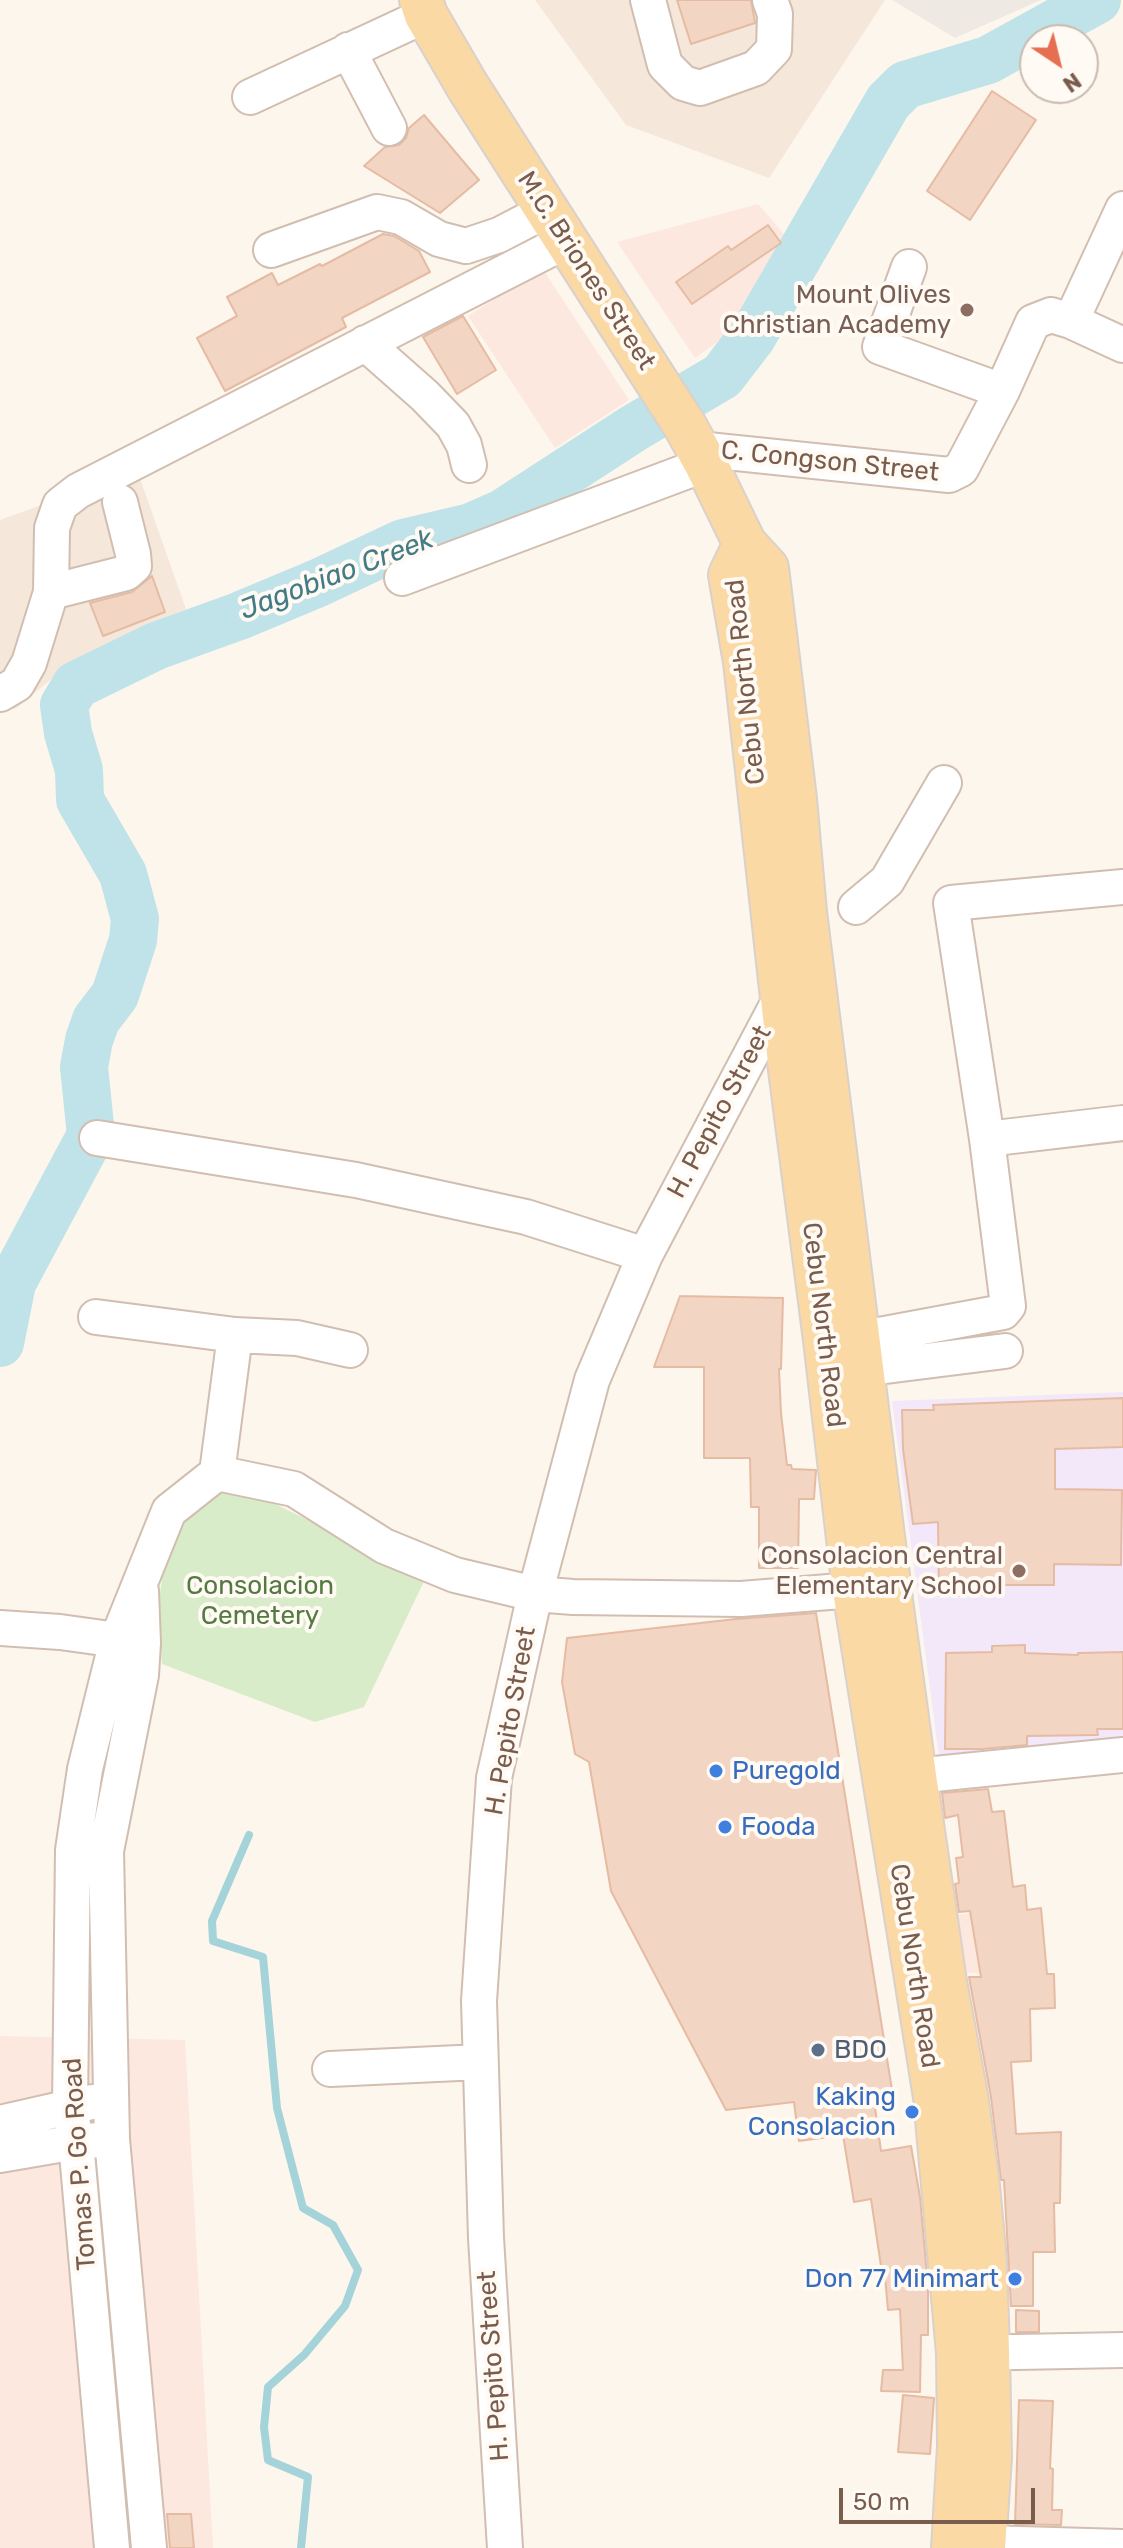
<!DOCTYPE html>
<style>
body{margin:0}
#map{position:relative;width:1123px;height:2548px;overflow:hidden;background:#fdf6ec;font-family:Rubik,sans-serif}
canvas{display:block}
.north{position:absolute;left:1019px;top:24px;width:80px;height:80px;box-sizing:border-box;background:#fffaf3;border:2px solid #cabbb1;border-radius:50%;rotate:145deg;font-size:22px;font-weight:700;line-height:32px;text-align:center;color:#7a5c4d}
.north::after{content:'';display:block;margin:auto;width:28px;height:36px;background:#e76f51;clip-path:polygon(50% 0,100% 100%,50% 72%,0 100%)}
.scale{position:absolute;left:839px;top:2488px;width:196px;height:36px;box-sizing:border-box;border:4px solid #7a5c4d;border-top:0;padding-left:10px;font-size:24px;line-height:28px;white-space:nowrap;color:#7a5c4d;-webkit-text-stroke:6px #fffaf3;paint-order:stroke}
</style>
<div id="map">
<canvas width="1123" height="2548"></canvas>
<div class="north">N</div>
<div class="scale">50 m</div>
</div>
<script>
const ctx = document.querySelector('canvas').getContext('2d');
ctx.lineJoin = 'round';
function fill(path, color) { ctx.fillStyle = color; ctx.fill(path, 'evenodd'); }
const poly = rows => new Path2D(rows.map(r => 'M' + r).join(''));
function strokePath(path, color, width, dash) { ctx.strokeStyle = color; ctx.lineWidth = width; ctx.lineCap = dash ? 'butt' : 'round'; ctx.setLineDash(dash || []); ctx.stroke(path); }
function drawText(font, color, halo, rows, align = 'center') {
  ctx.font = font + ' Rubik,sans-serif'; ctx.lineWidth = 8; ctx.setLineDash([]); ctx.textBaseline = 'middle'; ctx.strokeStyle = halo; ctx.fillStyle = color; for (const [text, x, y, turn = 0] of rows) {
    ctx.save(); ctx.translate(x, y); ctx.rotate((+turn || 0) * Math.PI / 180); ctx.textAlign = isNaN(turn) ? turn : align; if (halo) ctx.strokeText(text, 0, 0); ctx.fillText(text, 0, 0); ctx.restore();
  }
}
fill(poly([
 [535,0,885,0,769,178,626,125],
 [137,470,186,609,71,663,15,709,0,708,0,520]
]), '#f5e8da');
fill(poly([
 [758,204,797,249,726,336,695,358,617,242],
 [542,268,629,400,555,448,468,316],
 [1015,1909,1021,1972,967,1973,955,1915],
 [0,2036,185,2040,213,2548,0,2548]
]), '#fde8e0');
fill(poly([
 [892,0,1041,0,955,38]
]), '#efe9e4');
fill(poly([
 [1123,1392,1123,1741,939,1757,892,1401]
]), '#f3e8fa');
fill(poly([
 [217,1485,246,1490,426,1577,364,1707,315,1722,162,1664,158,1606,167,1546,187,1511]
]), '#d8ecc9');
strokePath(poly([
 [249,1835,212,1921,213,1941,263,1957,277,2108,303,2208,333,2225,358,2270,345,2306,304,2355,268,2387,264,2427,268,2460,308,2477,301,2548]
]), '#a5d3da', 8);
strokePath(poly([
 [0,1343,12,1283,91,1135,84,1067,89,1040,96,1020,115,995,133,940,135,919,123,874,80,800,79,770,68,733,64,705,76,685,156,646,239,616,318,583,403,543,471,527,503,513,634,428,722,376,752,337,888,102,905,85,988,60,1097,0]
]), '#bfe3e8', 48);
const building = poly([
 [677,0,751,0,755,23,691,44,677,0],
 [992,91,1036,120,970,220,927,191,992,91],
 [424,115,479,180,440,213,364,166,385,147,399,145,406,138,409,128,424,115],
 [768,225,781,243,692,304,676,282,728,246,731,250,768,225],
 [383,234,394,236,419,251,430,272,342,318,346,327,225,391,197,338,237,316,227,297,272,273,278,285,320,264,322,266,383,234],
 [463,316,496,370,457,394,423,337,463,316],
 [152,576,165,612,103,636,90,603,132,592,152,576],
 [680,1296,783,1298,781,1369,779,1369,781,1413,787,1465,791,1465,792,1469,816,1470,814,1499,799,1499,798,1568,759,1568,759,1507,751,1507,750,1458,704,1458,704,1367,654,1367,680,1296],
 [1123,1398,1123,1447,1055,1449,1055,1489,1122,1490,1121,1565,1054,1564,1054,1585,981,1585,981,1595,939,1596,938,1522,913,1524,903,1449,902,1410,934,1410,933,1405,1123,1398],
 [816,1613,892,2090,873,2093,881,2151,911,2146,920,2197,928,2286,928,2335,921,2335,920,2392,881,2391,883,2370,903,2370,900,2309,888,2310,884,2266,881,2266,871,2199,854,2202,843,2135,799,2141,794,2102,726,2110,611,1891,589,1762,575,1754,562,1682,567,1638,736,1619,816,1613],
 [1025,1645,1025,1653,1078,1655,1078,1653,1123,1652,1123,1729,1097,1729,1098,1735,1027,1736,1027,1745,982,1749,945,1749,946,1653,992,1652,992,1646,1025,1645],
 [988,1789,992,1812,1004,1811,1013,1887,1025,1885,1027,1910,1041,1908,1047,1974,1054,1974,1055,2008,1030,2009,1031,2061,1011,2062,1016,2134,1061,2132,1060,2203,1054,2203,1055,2252,1033,2252,1033,2306,1011,2306,1004,2180,1001,2180,991,2097,969,1977,981,1977,970,1911,959,1912,955,1884,959,1883,956,1858,963,1857,958,1815,945,1818,942,1793,988,1789],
 [1016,2310,1039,2311,1039,2332,1016,2332,1016,2310],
 [903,2395,934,2398,930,2454,898,2452,903,2395],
 [1019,2400,1053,2401,1050,2468,1053,2469,1052,2510,1062,2510,1061,2525,1015,2524,1019,2400],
 [167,2514,191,2514,194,2548,170,2548,167,2514]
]);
fill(building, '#f3d5c3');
strokePath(building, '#e6bba3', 2);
const minor = poly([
 [648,0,665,65,683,83,700,88,756,68,774,49,775,14,770,0],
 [348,50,389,128],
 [250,97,426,15],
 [271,250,377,212,401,217,439,239,466,246,499,235,547,210],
 [909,267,880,347,1002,391],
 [1071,321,1123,209],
 [365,343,425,396,453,425,464,445,469,465],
 [698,449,949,475,961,469,1002,391,1033,322,1051,315,1071,321,1123,345],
 [402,578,706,464],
 [51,592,126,573,134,566,133,554,120,502],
 [0,694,17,684,29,663,51,592,52,528,60,505,78,491,566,241],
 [856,907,887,881,944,783],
 [97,1138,356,1180,526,1217,645,1255],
 [987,1139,1123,1123],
 [96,1317,235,1335,297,1338,350,1350],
 [858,1339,1003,1312,1008,1306,987,1139,951,903,1123,887],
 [862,1369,1005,1351],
 [217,1473,235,1335],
 [141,1591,143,1643,141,1675,106,1851,112,2139,149,2548],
 [0,1628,60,1632,139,1643],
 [915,1776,1123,1755],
 [330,2069,480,2062],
 [0,2123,92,2102],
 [0,2155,76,2142,99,2140],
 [963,2353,1123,2350],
 [985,2543,1123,2547],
 [112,2548,76,2142,70,2107,73,1850,85,1769,117,1640,169,1511,217,1473,294,1489,384,1546,455,1575,535,1594,573,1597,741,1599,854,1590,878,1586],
 [505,2548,486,2238,479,2001,494,1778,535,1594,592,1380,645,1255,783,994]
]);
const major = poly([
 [421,0,426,15,468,87,685,426,706,464,745,544,767,568,795,799,805,912,892,1608,915,1776,945,1982,967,2101,978,2186,985,2261,988,2351,990,2458,984,2548],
 [745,544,730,575,745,662,789,1062,825,1340,854,1590,935,2097,958,2353,959,2446,953,2548]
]);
strokePath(minor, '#d1beb0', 38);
strokePath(major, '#dad1cd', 46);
strokePath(minor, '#fff', 34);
strokePath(major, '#fbd9a5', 42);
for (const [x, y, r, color] of [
 [967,310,8,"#8d6e63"],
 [1019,1571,8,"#8d6e63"],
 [716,1771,8,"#3f7fe0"],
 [725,1827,8,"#3f7fe0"],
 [818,2050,8,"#5c6f8a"],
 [912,2112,8,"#3f7fe0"],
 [1015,2279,8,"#3f7fe0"]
]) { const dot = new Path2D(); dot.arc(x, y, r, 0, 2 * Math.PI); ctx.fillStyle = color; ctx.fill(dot); strokePath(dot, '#fffaf3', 3); }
drawText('26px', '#7a5c4d', '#fffaf3', [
 ["M.C. Briones Street",586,271,57],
 ["C. Congson Street",830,462,6],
 ["Cebu North Road",746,682,-96],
 ["H. Pepito Street",720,1112,-62],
 ["Cebu North Road",823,1325,83],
 ["H. Pepito Street",511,1721,-80],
 ["Cebu North Road",914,1966,81],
 ["Tomas P. Go Road",80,2164,-94],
 ["H. Pepito Street",494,2366,-94]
]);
drawText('26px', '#785e54', '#fffaf3', [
 ["Mount Olives",951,295],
 ["Christian Academy",951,325],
 ["Consolacion Central",1003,1556],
 ["Elementary School",1003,1586]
], 'right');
drawText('26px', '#537a41', '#fffaf3', [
 ["Consolacion",260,1586],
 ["Cemetery",260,1616]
]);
drawText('26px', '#366cbe', '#fffaf3', [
 ["Puregold",732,1771],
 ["Fooda",741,1827],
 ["Kaking",896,2097,"right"],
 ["Consolacion",896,2127,"right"],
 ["Don 77 Minimart",999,2279,"right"]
], 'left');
drawText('26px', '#4e5e75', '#fffaf3', [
 ["BDO",834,2050]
], 'left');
drawText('italic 28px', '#437c86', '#fffaf3', [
 ["Jagobiao Creek",337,575,-21]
]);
</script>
